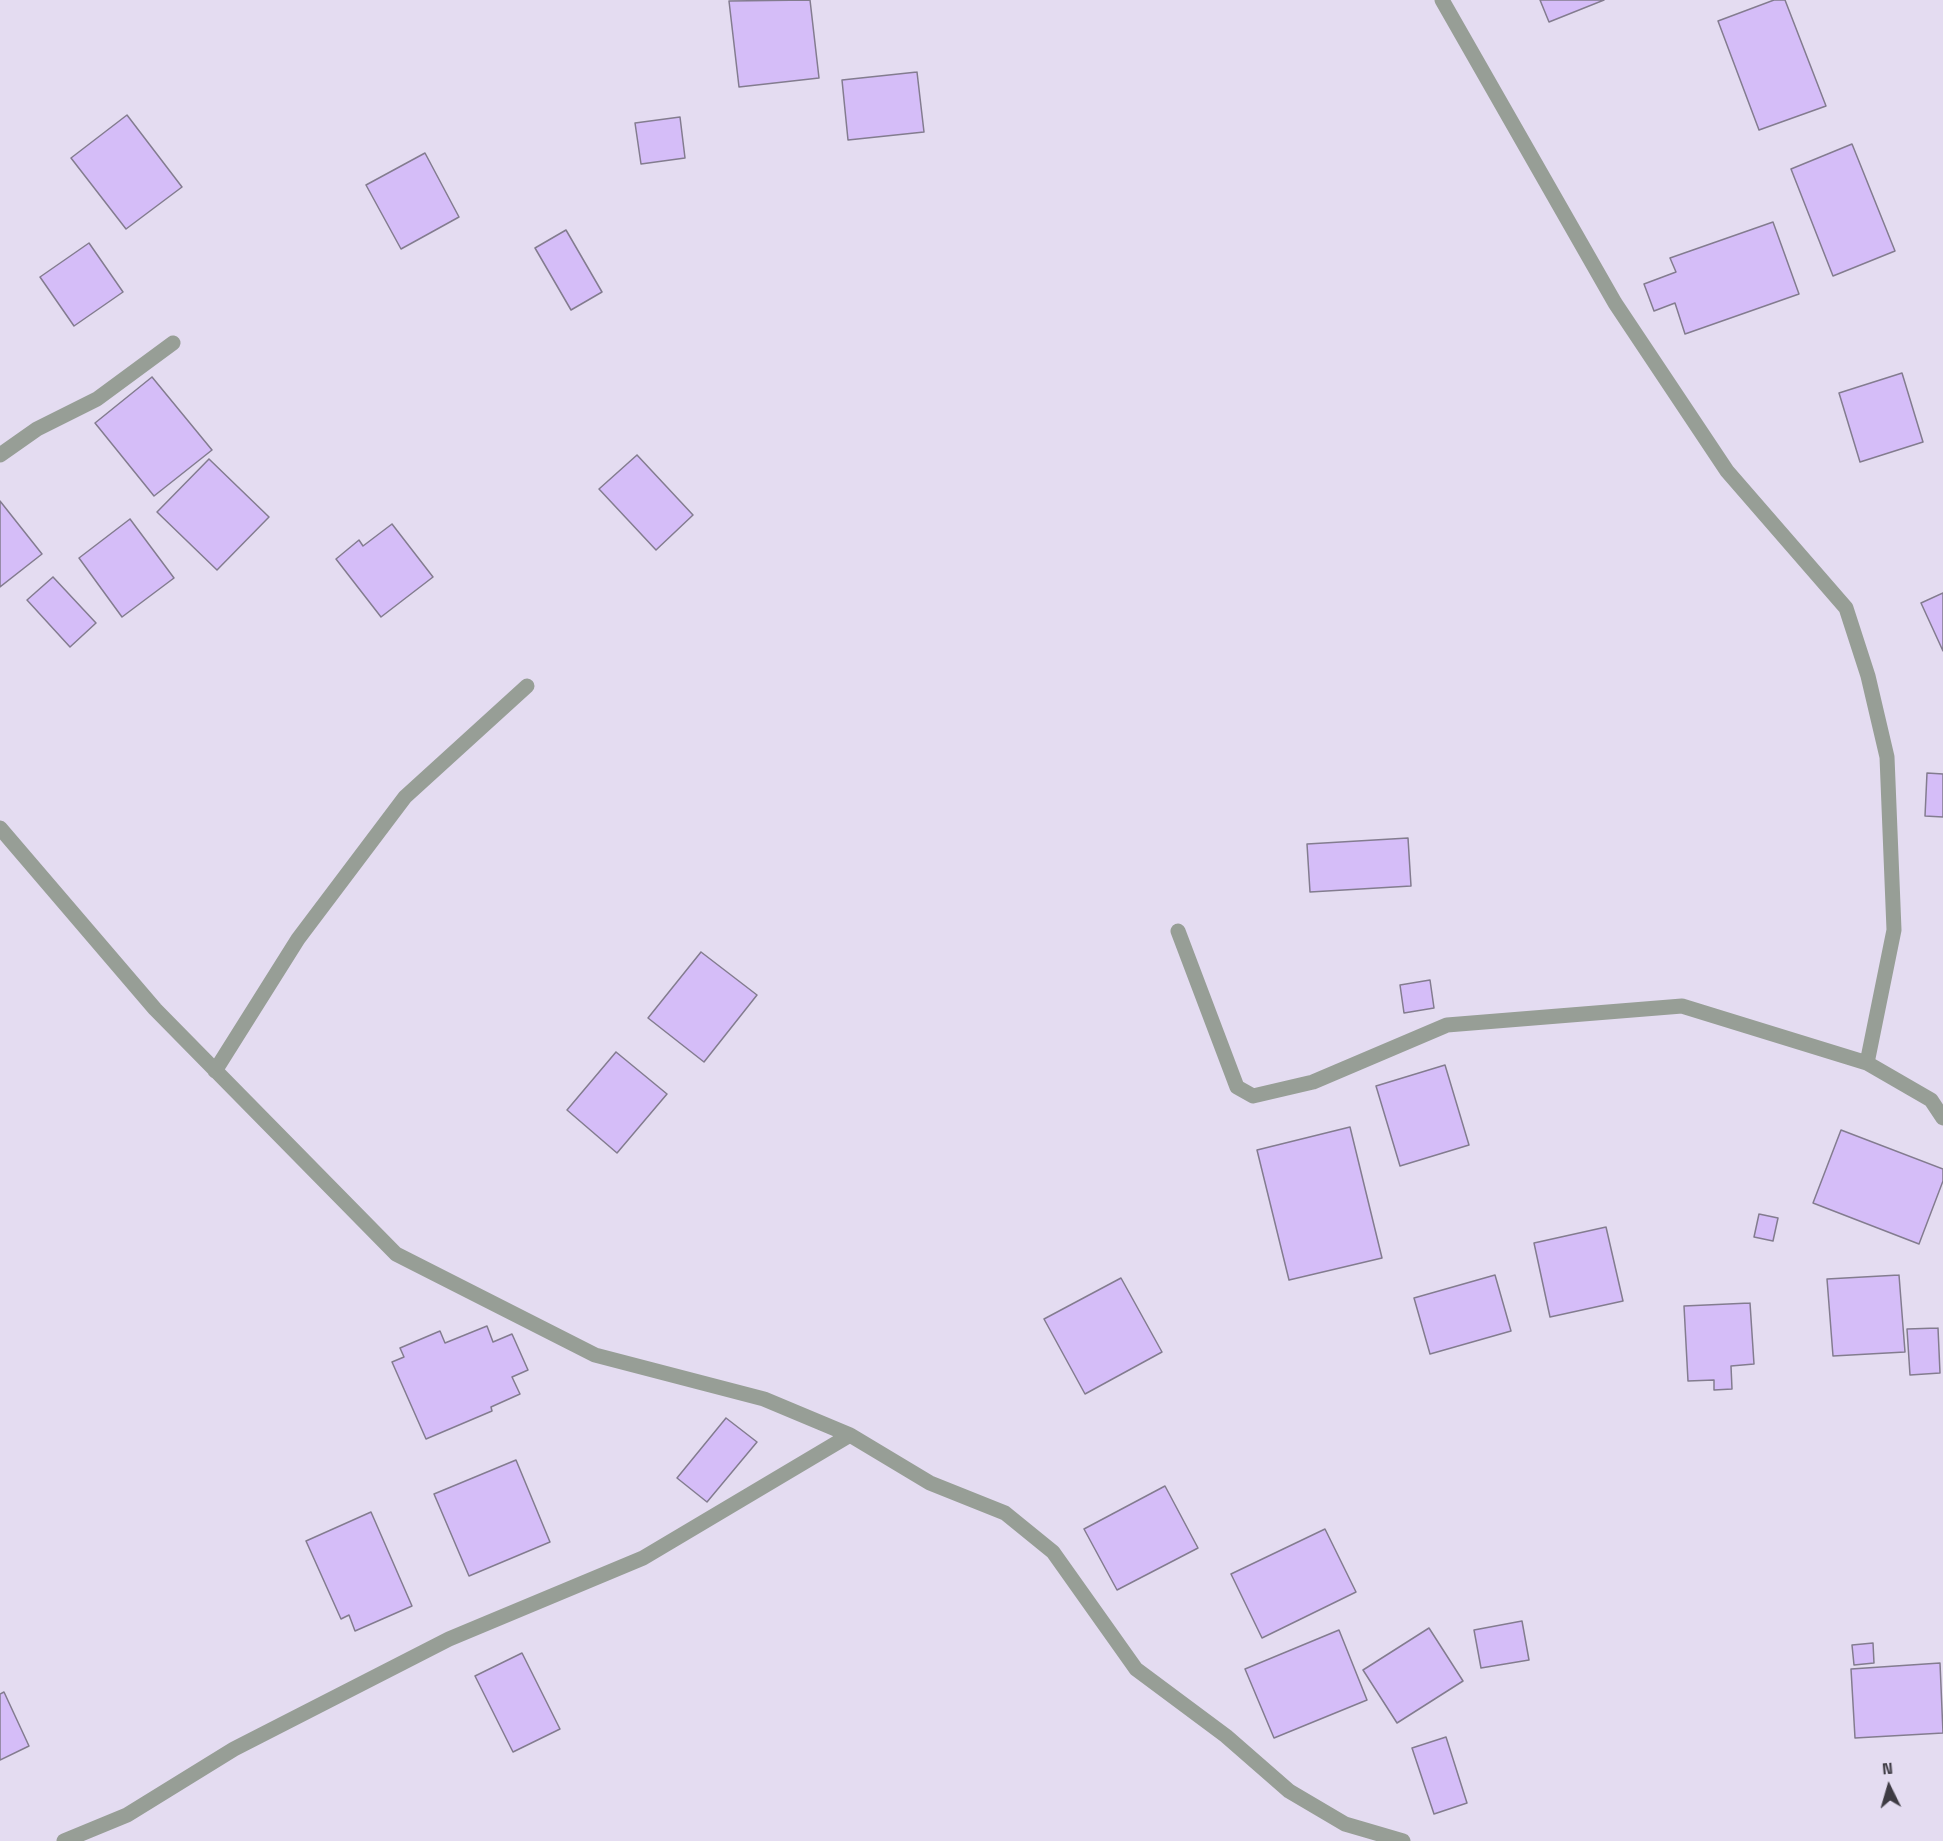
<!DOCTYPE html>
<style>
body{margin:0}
#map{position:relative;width:1943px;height:1841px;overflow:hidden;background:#e4dcf1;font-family:"Space Grotesk",sans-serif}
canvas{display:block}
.north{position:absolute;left:1859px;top:1757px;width:60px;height:60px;-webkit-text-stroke:4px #e4dcf1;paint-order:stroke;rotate:355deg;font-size:16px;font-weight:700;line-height:24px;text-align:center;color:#3e3b43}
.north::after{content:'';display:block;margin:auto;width:21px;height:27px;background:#3e3b43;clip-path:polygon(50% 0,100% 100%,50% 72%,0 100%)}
</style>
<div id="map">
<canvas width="1943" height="1841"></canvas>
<div class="north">N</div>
</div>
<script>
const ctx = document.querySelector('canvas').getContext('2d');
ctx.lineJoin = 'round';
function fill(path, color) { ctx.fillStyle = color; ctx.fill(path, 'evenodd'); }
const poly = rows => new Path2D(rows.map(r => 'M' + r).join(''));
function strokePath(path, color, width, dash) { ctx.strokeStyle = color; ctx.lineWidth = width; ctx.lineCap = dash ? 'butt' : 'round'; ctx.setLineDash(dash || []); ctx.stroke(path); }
const building = poly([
 [810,0,819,78,739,87,729,1,810,0],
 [1540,0,1604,0,1549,22,1540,0],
 [1774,0,1785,0,1826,106,1759,130,1718,21,1774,0],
 [917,72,924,132,848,140,842,80,917,72],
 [127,115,182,187,126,229,71,158,127,115],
 [680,117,685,158,641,164,635,123,680,117],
 [1852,144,1895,251,1833,276,1791,169,1852,144],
 [425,153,459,217,401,249,366,185,425,153],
 [1773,222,1799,294,1685,334,1675,303,1654,311,1644,284,1676,272,1670,258,1773,222],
 [566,230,602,292,571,310,535,248,566,230],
 [89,243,123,292,74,326,40,277,89,243],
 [1902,373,1923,442,1860,462,1839,393,1902,373],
 [152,377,212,450,154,496,95,423,152,377],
 [637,455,693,515,656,550,599,489,637,455],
 [209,459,269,517,217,570,157,512,209,459],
 [0,501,42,554,0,587,0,501],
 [130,519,174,578,122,617,79,558,130,519],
 [392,524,433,577,381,617,336,559,359,540,363,546,392,524],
 [53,577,96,623,70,647,27,600,53,577],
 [1943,593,1943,651,1921,603,1943,593],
 [1927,773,1943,774,1943,817,1925,816,1927,773],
 [1408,838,1411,886,1310,892,1307,844,1408,838],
 [701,952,757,995,704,1062,648,1018,701,952],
 [1430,980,1434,1008,1404,1013,1400,985,1430,980],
 [616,1052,667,1094,617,1153,567,1110,616,1052],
 [1445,1065,1469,1145,1400,1166,1376,1086,1445,1065],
 [1350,1127,1382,1258,1289,1280,1257,1150,1350,1127],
 [1841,1130,1943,1169,1943,1181,1919,1244,1813,1203,1841,1130],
 [1759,1214,1778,1218,1773,1241,1754,1237,1759,1214],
 [1606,1227,1623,1301,1550,1317,1534,1243,1606,1227],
 [1495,1275,1511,1331,1430,1354,1414,1298,1495,1275],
 [1899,1275,1905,1352,1833,1356,1827,1279,1899,1275],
 [1121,1278,1162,1352,1085,1394,1044,1319,1121,1278],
 [1750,1303,1754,1364,1731,1366,1732,1389,1714,1390,1714,1380,1688,1381,1684,1306,1750,1303],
 [487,1326,493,1342,512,1334,528,1370,512,1377,520,1394,491,1407,492,1411,426,1439,392,1362,404,1357,400,1348,440,1331,445,1343,487,1326],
 [1938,1328,1940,1373,1910,1375,1907,1329,1938,1328],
 [726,1418,757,1442,707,1502,677,1478,726,1418],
 [516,1460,550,1542,469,1576,434,1494,516,1460],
 [1165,1486,1198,1548,1117,1590,1084,1529,1165,1486],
 [371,1512,412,1606,355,1631,349,1615,341,1619,306,1541,371,1512],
 [1325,1529,1356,1592,1262,1638,1231,1574,1325,1529],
 [1522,1621,1529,1660,1481,1668,1474,1630,1522,1621],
 [1429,1628,1463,1681,1397,1723,1363,1670,1429,1628],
 [1339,1630,1367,1700,1274,1738,1245,1669,1339,1630],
 [1873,1643,1874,1663,1854,1665,1852,1645,1873,1643],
 [522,1653,560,1729,513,1752,475,1676,522,1653],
 [1940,1663,1943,1733,1855,1738,1851,1669,1940,1663],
 [4,1692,29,1746,0,1760,0,1694,4,1692],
 [1446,1737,1467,1803,1434,1814,1412,1748,1446,1737]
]);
fill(building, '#d5bdf8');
strokePath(building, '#837c8f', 1.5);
strokePath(poly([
 [1442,0,1615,303,1727,471,1846,608,1868,676,1887,757,1894,930,1867,1063],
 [0,455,37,429,97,399,173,343],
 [0,828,155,1009,396,1254,595,1355,764,1399,850,1435,643,1558,449,1639,234,1749,127,1815,64,1841],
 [1178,931,1237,1087,1253,1096,1313,1082,1447,1025,1682,1006,1867,1063,1931,1100,1943,1118],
 [215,1071,298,939,405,797,527,686],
 [850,1435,930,1483,1005,1513,1053,1552,1136,1669,1226,1736,1289,1791,1345,1824,1403,1841]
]), '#979e96', 15);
</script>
